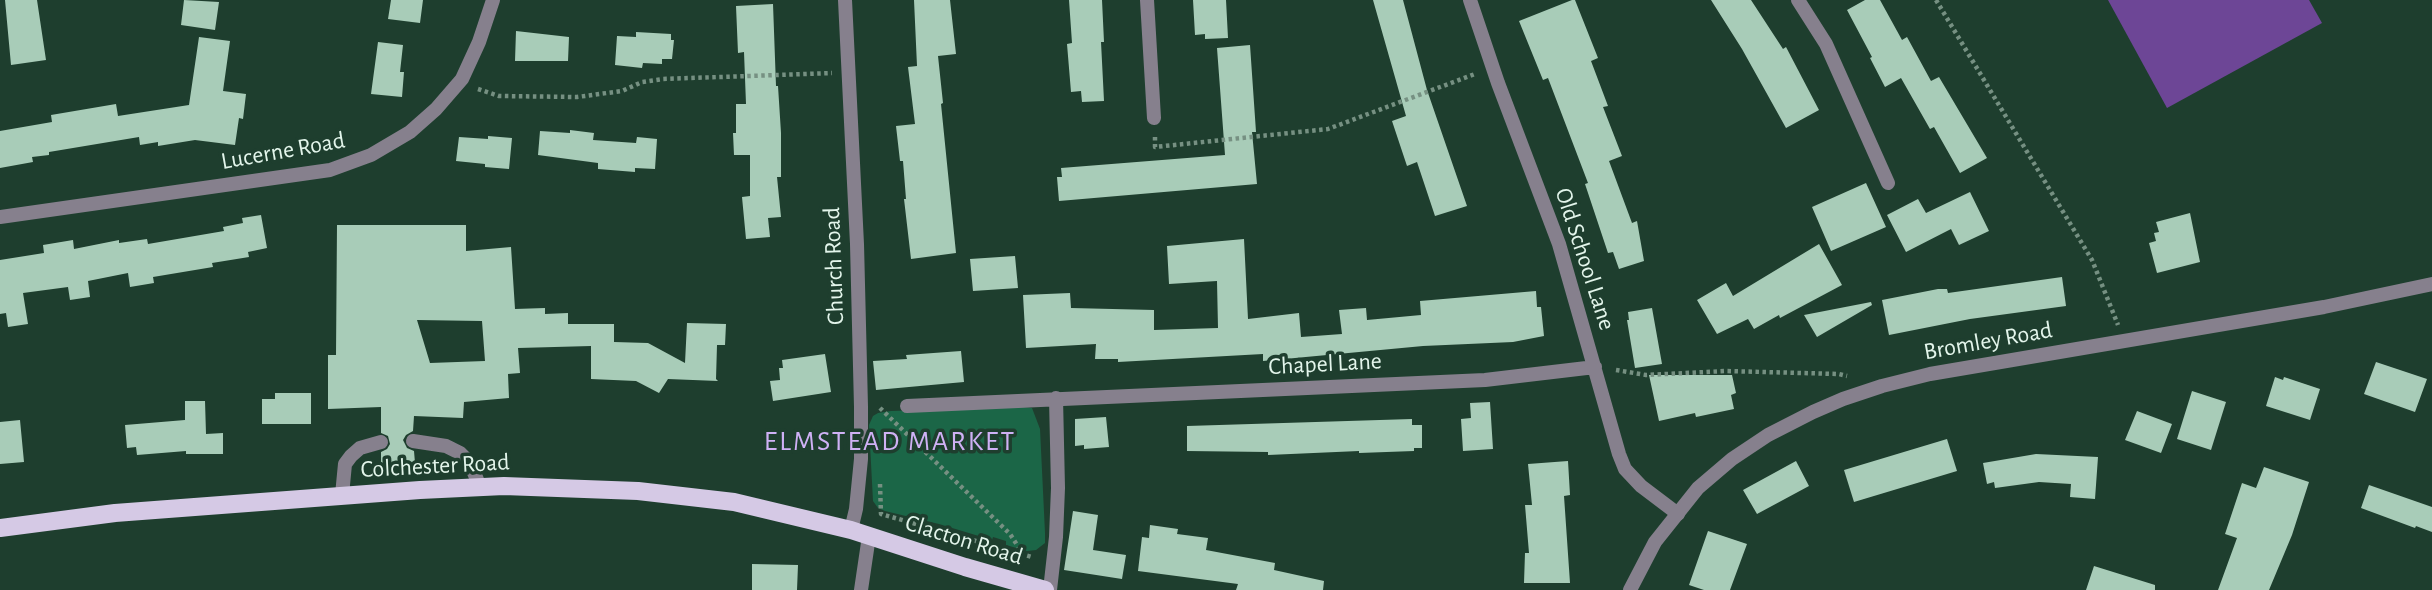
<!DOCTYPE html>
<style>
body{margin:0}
canvas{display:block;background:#1e3e2e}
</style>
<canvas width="2432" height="590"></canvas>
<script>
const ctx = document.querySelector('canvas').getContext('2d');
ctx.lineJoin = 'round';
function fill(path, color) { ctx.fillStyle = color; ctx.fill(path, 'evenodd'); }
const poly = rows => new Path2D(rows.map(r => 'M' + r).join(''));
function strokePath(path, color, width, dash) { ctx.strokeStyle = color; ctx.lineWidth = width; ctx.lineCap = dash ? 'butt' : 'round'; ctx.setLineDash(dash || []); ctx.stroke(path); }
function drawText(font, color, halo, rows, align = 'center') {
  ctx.font = font + ' "Alegreya Sans",sans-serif'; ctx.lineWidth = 7; ctx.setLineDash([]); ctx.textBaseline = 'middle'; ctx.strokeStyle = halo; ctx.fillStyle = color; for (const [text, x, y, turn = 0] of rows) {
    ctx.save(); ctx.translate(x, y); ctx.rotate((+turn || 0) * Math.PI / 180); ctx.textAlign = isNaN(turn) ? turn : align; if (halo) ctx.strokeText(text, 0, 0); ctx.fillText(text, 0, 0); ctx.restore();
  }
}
fill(poly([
 [1022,407,1032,408,1040,429,1045,533,1045,543,1036,550,1027,551,1006,545,1006,541,993,537,992,540,939,524,885,511,878,508,873,501,869,425,873,416,878,413,891,411]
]), '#1b6647');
fill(poly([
 [2108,0,2309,0,2322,23,2167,108]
]), '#6d4696');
fill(poly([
 [5,0,37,0,46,60,11,65],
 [184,0,219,2,215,30,181,25],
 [391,0,423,0,420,23,388,19],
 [914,0,950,0,956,54,938,56,943,103,941,104,956,253,911,259,904,199,906,199,903,161,900,161,896,126,915,124,908,67,917,66],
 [1069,0,1102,0,1104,42,1101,42,1104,101,1082,102,1081,91,1071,92,1067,44,1072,43],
 [1193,0,1226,0,1228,38,1205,39,1205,34,1195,35],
 [1373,0,1403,0,1427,90,1467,206,1435,216,1417,162,1407,166,1392,121,1406,116],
 [1572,0,1575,0,1598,58,1591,61,1608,106,1603,107,1622,156,1609,161,1632,223,1637,221,1644,261,1619,269,1613,252,1608,253,1585,184,1588,183,1548,78,1543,80,1519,21],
 [1711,0,1751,0,1783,49,1786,47,1819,110,1786,128,1742,49],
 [1865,0,1880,0,1902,40,1907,37,1931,81,1939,77,1987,158,1960,173,1934,127,1930,129,1901,78,1885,87,1870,58,1872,57,1847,10],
 [773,4,776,86,778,86,781,133,781,177,777,177,781,217,768,218,770,237,746,239,742,197,750,196,750,155,734,155,733,133,736,133,736,104,746,104,744,52,738,53,736,6],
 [516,31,569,37,568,61,515,61],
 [636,32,671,34,671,40,674,40,672,59,662,59,662,64,643,63,642,68,615,65,617,36,636,37],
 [199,37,230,41,223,91,246,94,243,119,239,118,235,145,195,140,158,146,158,142,140,145,139,137,49,152,49,155,32,157,33,162,0,168,0,131,52,122,51,115,116,104,118,116,189,105],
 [378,42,403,45,400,72,404,72,402,97,371,94],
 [1250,45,1256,132,1252,132,1257,184,1059,201,1057,177,1062,177,1061,168,1225,155,1217,48],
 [570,130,594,133,593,140,636,143,637,137,657,139,655,169,635,168,635,172,598,169,598,163,538,155,540,131,570,133],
 [488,136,512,138,509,169,485,167,485,164,456,161,459,137,488,139],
 [1866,183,1886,227,1831,251,1812,207],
 [1970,192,1989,231,1959,245,1951,229,1906,252,1887,215,1918,199,1926,213],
 [2190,213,2200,262,2157,273,2149,243,2156,241,2154,233,2159,232,2156,222],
 [261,215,267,248,248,252,249,257,212,263,213,267,153,277,154,283,130,287,128,273,88,281,90,297,70,300,68,287,23,293,28,324,8,327,6,313,0,314,0,260,44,253,43,245,73,240,74,249,119,240,119,243,147,239,148,244,224,231,223,227,243,223,242,218],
 [337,225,466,225,466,251,511,247,515,309,545,308,545,314,568,313,568,324,614,324,614,342,648,343,685,363,687,323,726,324,725,345,717,345,716,379,718,381,668,379,659,393,636,381,591,379,591,346,518,348,520,373,508,374,509,398,464,402,463,418,414,416,413,431,406,435,403,440,407,448,414,451,415,463,381,464,381,452,387,449,390,444,388,436,381,433,381,407,328,409,328,355,336,355],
 [417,320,482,321,485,361,430,363],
 [1244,239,1248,319,1299,313,1301,337,1342,334,1339,310,1366,308,1367,320,1421,315,1420,301,1536,291,1537,307,1541,307,1544,336,1513,342,1423,346,1263,361,1263,354,1118,362,1118,359,1095,359,1096,344,1026,348,1023,295,1070,293,1071,308,1154,310,1154,330,1218,328,1217,281,1169,284,1167,246],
 [1819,244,1842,285,1780,318,1779,315,1754,329,1748,319,1717,334,1697,300,1726,283,1733,296],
 [1015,256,1018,288,973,291,970,259],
 [2062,277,2066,306,1970,319,1889,335,1882,300,1938,289,1947,289,1948,293],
 [1871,302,1872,305,1817,337,1804,315],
 [1652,308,1662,364,1635,368,1627,320,1629,320,1628,312],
 [961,351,964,382,876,390,873,361,907,359,906,355],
 [825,354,831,392,773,401,770,381,780,380,779,368,783,368,782,360],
 [2376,362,2427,379,2415,412,2364,394],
 [1649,375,1732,375,1736,393,1731,395,1734,409,1696,417,1695,413,1659,421],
 [2275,377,2283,380,2284,377,2320,389,2310,420,2266,406],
 [2192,391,2226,402,2211,450,2177,439],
 [275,393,311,393,311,424,262,424,262,399,275,399],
 [185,401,205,401,206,434,223,433,223,454,186,454,186,451,137,455,136,447,127,448,125,425,185,420],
 [1490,402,1493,449,1463,451,1461,419,1471,418,1470,403],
 [2137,411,2172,424,2161,453,2125,440],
 [1106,417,1109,447,1084,449,1084,445,1075,446,1075,419],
 [1412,419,1412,425,1422,425,1422,448,1414,448,1414,451,1359,453,1359,451,1268,455,1268,452,1187,451,1187,426],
 [20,420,24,462,0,464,0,422],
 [1947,439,1957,471,1854,502,1844,470],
 [2036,454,2098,457,2095,499,2070,497,2071,484,2039,482,1995,488,1994,482,1987,484,1983,463],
 [1568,461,1570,495,1564,496,1570,583,1524,583,1525,553,1529,553,1525,505,1532,505,1528,464],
 [1796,461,1809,486,1757,514,1743,490],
 [2264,467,2309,482,2292,535,2269,590,2218,590,2237,538,2225,534,2242,483,2256,488],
 [2369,485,2432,507,2432,532,2416,526,2415,528,2361,508],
 [1073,511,1098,515,1093,550,1126,555,1122,579,1064,570],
 [1150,525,1178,529,1177,534,1208,538,1206,550,1275,563,1274,570,1324,581,1323,590,1236,590,1238,584,1138,571,1142,537,1149,538],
 [1708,531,1747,544,1730,590,1704,590,1689,585],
 [752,564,798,565,797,590,752,590],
 [2094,566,2155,585,2155,590,2086,590]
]), '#a8ccb8');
strokePath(poly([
 [1936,0,2092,260,2118,325],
 [478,89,499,96,577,97,622,91,642,82,663,79,832,73],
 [1155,137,1155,147,1328,129,1475,74],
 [1616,370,1646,375,1726,371,1839,374,1847,376],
 [880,408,1010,534,1023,554],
 [880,484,881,514,1032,557]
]), '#769082', 4.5, [3.5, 3.5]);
strokePath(poly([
 [413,441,446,446,460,453,470,463,480,487],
 [342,495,345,464,351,456,360,448,381,442]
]), '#86808d', 14);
strokePath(poly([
 [845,0,857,244,861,407,861,459,856,509,851,530],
 [1147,0,1154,118],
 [1470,0,1498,83,1559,244,1619,454,1625,469,1641,486,1678,514],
 [1798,0,1826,44,1888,183],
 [0,217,330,170,371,155,410,132,436,109,462,79,479,42,493,0],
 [907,406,1485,380,1595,367],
 [1050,590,1056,537,1058,488,1056,398]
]), '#86808d', 14);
strokePath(poly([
 [861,590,869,536],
 [1630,590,1655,542,1698,488,1732,459,1768,435,1813,412,1843,399,1882,386,1930,374,2324,307,2432,284]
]), '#86808d', 14);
strokePath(poly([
 [0,528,115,513,420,490,504,486,638,491,734,502,851,530,965,567,1045,590]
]), '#d5c9e5', 18);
drawText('24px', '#e3f5eb', '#1e3e2e', [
 ["Lucerne Road",283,151,-10],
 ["Old School Lane",1585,259,72],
 ["Church Road",834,266,-92],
 ["Bromley Road",1988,341,-10],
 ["Chapel Lane",1325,364,-3],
 ["Colchester Road",435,466,-3],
 ["Clacton Road",964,540,17]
]);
ctx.letterSpacing = '2px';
drawText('28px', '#cfb1f5', '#1e3e2e', [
 ["ELMSTEAD MARKET",890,442]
]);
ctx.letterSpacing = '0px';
</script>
